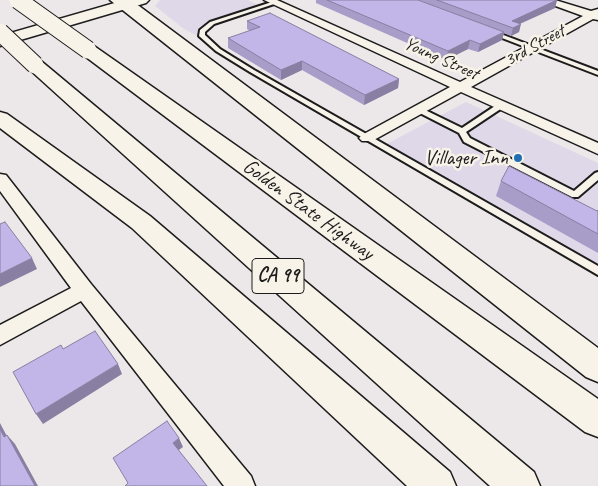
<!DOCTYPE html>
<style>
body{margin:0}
canvas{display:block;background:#ece7e8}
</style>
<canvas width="598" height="486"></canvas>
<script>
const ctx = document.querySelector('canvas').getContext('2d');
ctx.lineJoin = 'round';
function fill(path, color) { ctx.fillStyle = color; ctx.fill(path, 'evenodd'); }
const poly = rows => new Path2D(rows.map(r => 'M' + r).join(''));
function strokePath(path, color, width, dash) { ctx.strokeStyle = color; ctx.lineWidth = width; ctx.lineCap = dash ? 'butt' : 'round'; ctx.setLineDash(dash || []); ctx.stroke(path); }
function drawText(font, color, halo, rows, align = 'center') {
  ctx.font = font + ' Caveat,sans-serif'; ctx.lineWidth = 5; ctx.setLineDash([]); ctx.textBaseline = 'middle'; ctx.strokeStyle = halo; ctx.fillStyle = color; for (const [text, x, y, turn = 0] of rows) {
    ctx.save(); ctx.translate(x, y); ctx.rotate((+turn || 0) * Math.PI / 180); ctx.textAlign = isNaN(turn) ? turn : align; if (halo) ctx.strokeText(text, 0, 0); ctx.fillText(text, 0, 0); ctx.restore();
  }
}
fill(poly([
 [160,0,248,0,262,7,212,23,205,29,203,39,184,29,155,6],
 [466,102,598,163,598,271,381,147]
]), '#dfd8e8');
const lane = poly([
 [272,2,277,3,214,24,205,32,205,35,220,49,254,70,598,266,598,275,250,72,216,51,199,36,200,30,210,22,272,2],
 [489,31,493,31,598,71,598,75,489,33,489,31],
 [498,104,501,104,505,106,466,132,470,138,574,191,595,173,598,172,598,180,578,197,572,197,464,142,459,133,414,110,415,108,421,108,462,128,498,104]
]);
const street = poly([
 [264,0,277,0,460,82,583,16,539,0,555,0,591,11,598,9,598,20,593,19,471,87,598,143,598,154,461,92,372,141,362,141,359,138,362,135,450,87,264,0],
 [0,174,6,175,91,284,251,476,255,486,224,486,81,301,0,345,0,325,71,288,0,191,0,174]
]);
const secondary = poly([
 [125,0,149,0,146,3,0,46,0,36,125,0]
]);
const highway = poly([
 [110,0,129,0,139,6,598,348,598,382,586,377,110,0],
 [88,45,94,46,598,399,598,437,585,432,82,54,79,50,82,46,88,45],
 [35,59,41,61,534,472,540,486,490,486,29,69,26,65,29,61,35,59],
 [0,112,7,114,150,216,450,472,456,486,407,486,132,228,0,128,0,112]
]);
strokePath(lane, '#1c1c1c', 4);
strokePath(street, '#1c1c1c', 3);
strokePath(secondary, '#1c1c1c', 3);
strokePath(highway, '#1c1c1c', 3);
fill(lane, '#f7f3e8');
fill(street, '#f7f3e8');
fill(secondary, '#f7f3e8');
fill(highway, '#f7f3e8');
const highwayBridge = poly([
 [18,0,88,50],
 [0,32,35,65]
]);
strokePath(highwayBridge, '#1c1c1c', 19, []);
strokePath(highwayBridge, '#f7f3e8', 17);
fill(poly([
 [316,0,557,0,555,8,520,24,519,32,511,36,504,33,502,40,478,52,468,49,446,60,316,3],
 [247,21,399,79,398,88,364,105,302,70,281,80,228,48,228,38,250,31,247,29],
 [501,181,597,211,598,210,598,253,496,196]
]), '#a79dc8');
fill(poly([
 [557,0,555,8,512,27,512,21],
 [521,24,519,32,511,36,513,28],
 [504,32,502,40,478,52,480,44],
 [470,40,468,49,446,60,448,51],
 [302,61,302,70,281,80,281,70],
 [399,79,398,88,364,105,365,95],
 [32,258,37,269,0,287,0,274],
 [118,364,122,374,43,424,36,414],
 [0,423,12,446,4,437,0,429],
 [7,435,15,444,38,486,35,486],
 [179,438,183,447,176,452,173,443]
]), '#887fa2');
const building = poly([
 [327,0,418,0,504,32,480,44,470,40,448,51,327,0],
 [437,0,557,0,512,21,521,24,513,28,437,0],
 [270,13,399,79,365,95,302,61,281,70,228,38,260,27,247,21,270,13],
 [509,166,597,211,598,210,598,234,501,181,509,166],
 [5,222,32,258,0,274,0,224,5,222],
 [95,331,118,364,36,414,13,372,61,345,63,349,95,331],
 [167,421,179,438,173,443,207,486,125,486,128,483,113,458,167,421],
 [0,429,4,437,7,435,35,486,0,486,0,429]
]);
fill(building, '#c2b6e8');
strokePath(building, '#887fa2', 1);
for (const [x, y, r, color] of [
 [518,158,5,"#1f6fb2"]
]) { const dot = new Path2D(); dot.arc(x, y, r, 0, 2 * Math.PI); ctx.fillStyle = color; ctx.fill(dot); strokePath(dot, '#f7f3e8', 2); }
drawText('18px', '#1c1c1c', '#f7f3e8', [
 ["3rd Street",535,46,-29],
 ["Young Street",441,59,24]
]);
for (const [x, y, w] of [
 [278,276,52]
]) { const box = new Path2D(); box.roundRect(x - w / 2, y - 17.5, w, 35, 4); ctx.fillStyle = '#f7f3e8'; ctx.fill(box); strokePath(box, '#1c1c1c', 1); }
drawText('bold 20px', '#1c1c1c', null, [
 ["CA 99",278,276]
]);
drawText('21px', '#1c1c1c', '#f7f3e8', [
 ["Villager Inn",508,158]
], 'right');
drawText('21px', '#1c1c1c', '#f7f3e8', [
 ["Golden State Highway",308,210,36]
]);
</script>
